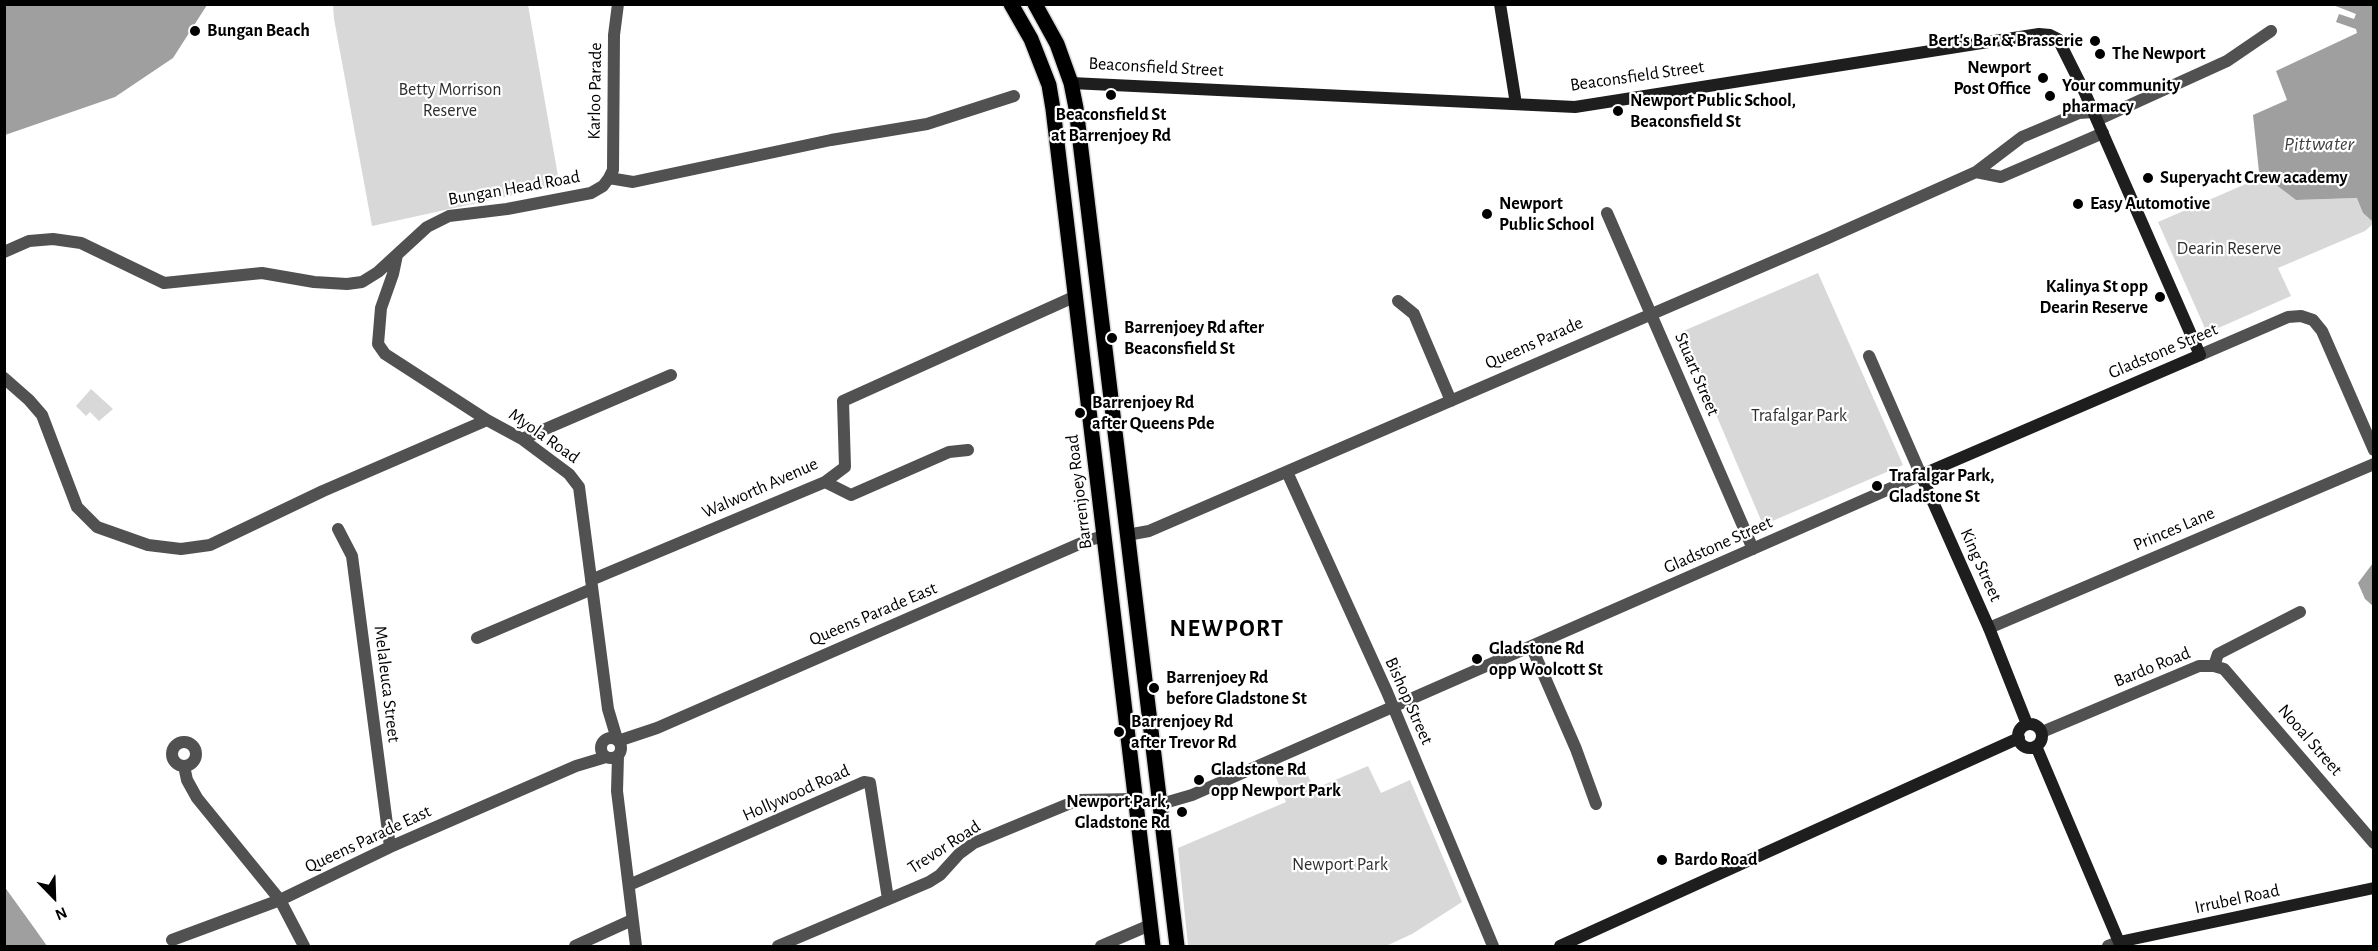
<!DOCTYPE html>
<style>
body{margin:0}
#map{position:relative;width:2378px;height:951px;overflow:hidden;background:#fff;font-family:"Alegreya Sans",sans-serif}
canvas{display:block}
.frame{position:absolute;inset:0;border:6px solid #000;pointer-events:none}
.north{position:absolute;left:24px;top:867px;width:60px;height:60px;-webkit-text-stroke:4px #fff;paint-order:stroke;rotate:157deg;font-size:16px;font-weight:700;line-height:24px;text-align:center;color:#000}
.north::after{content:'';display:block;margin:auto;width:21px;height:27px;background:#000;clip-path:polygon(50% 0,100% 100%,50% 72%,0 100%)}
</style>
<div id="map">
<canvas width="2378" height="951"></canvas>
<div class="frame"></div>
<div class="north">N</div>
</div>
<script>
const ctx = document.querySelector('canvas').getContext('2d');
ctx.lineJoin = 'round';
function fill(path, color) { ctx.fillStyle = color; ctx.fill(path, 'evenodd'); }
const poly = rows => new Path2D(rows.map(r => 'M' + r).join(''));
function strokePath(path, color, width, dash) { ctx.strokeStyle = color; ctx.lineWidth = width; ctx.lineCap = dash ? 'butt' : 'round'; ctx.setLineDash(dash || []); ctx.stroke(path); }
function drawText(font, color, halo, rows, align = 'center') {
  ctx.font = font + ' "Alegreya Sans",sans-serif'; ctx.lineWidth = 4.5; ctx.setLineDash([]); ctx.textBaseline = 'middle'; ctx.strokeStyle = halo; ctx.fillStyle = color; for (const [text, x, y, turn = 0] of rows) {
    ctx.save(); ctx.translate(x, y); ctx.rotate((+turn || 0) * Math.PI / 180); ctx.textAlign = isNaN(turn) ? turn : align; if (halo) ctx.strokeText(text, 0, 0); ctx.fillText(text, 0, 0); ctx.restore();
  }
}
fill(poly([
 [333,5,528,5,558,176,553,177,555,186,372,226,334,19],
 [2259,172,2296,200,2358,198,2363,213,2374,223,2365,231,2278,268,2291,296,2207,333,2158,222,2248,183],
 [1818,273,1903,465,1763,525,1681,332],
 [91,389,113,409,99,421,90,412,86,416,76,406],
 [1302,762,1314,789,1368,766,1381,793,1410,780,1462,902,1412,934,1386,946,1188,946,1178,848,1286,802,1275,775]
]), '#d8d8d8');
fill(poly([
 [5,4,207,4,207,5,173,58,115,97,5,135],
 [2333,5,2373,5,2373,222,2363,213,2357,198,2296,200,2259,172,2253,115,2287,100,2276,71,2357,33,2356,29,2336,22,2339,14,2354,19,2356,14],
 [2373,563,2373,606,2365,599,2358,583],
 [4,886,35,929,47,946,5,946]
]), '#9f9f9f');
const primary = poly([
 [1011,4,1031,39,1049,85,1053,109,1153,946],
 [1035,4,1057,44,1071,83,1076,108,1177,946]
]);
strokePath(primary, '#dbdbdb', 18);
strokePath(poly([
 [2097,120,2227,61,2271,31],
 [1976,172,2001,177,2103,133],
 [609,178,613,170,614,35,618,4],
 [1607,213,1753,549],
 [4,252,29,241,53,239,81,243,164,283,262,273,314,282,347,284,362,282,378,272,427,227,449,216,507,209,591,193,603,186,609,178,633,182,831,140,927,124,1014,96],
 [397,255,393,274,381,308,378,344,385,354,487,420,522,439,569,474,579,487,608,709,617,739],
 [1398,301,1414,314,1451,401],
 [2200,355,2288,317,2301,316,2313,320,2322,331,2374,450],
 [4,378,29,400,42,415,77,507,97,527,148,545,181,549,210,545,323,491,487,420],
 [522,439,671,375],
 [1287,472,1387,692,1493,946],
 [825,482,851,495,949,452,968,450],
 [338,529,352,556,390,847],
 [1127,535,1149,531,1828,238,1976,172,2022,137,2079,113,2094,112],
 [591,580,825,482,845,467,843,401,1076,296],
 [1989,628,2374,464],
 [477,638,592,589],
 [1532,648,1576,749,1596,804],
 [2214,666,2218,654,2300,612],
 [2042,732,2199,666,2214,666,2224,669,2374,843],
 '601 748a10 10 0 1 1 20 0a10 10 0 1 1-20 0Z',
 [618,741,657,728,1086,541,1104,536],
 '172 754a12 12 0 1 1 24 0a12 12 0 1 1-24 0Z',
 [618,756,617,791,636,946],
 [184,766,187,780,197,798,280,900,304,946],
 [1161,804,1192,795,1921,475,1869,356],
 [629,885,864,782,870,783,888,899],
 [172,940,280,900,390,847,576,766,606,757],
 [575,946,632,920],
 [778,946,929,882,940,875,959,854,974,843,1078,800,1134,799],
 [1101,946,1150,925],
 [2108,946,2119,942]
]), '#515151', 12);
strokePath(poly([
 [1500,4,1516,104],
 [1071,83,1575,107,2039,34,2050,35,2058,39,2085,93,2200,355,1921,475,1989,628,2027,724],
 '2018 736a12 12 0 1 1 24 0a12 12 0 1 1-24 0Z',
 [2036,746,2119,942,2374,888],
 [1560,946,2019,738]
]), '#1e1e1e', 12);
strokePath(primary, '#000', 15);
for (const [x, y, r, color] of [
 [195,31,6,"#000"],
 [2095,41,6,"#000"],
 [2100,54,6,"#000"],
 [2043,78,6,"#000"],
 [1111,95,6,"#000"],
 [2050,96,6,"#000"],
 [1618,111,6,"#000"],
 [2148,178,6,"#000"],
 [2078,204,6,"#000"],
 [1487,214,6,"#000"],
 [2160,297,6,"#000"],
 [1112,338,6,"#000"],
 [1080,413,6,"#000"],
 [1877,486,6,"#000"],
 [1477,659,6,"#000"],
 [1154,688,6,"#000"],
 [1119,732,6,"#000"],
 [1199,780,6,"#000"],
 [1182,812,6,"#000"],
 [1662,860,6,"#000"]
]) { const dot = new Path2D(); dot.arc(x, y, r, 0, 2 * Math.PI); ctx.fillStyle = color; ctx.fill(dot); strokePath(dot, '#fff', 2); }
drawText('bold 18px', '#000', '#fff', [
 ["Bungan Beach",207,31],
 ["Bert's Bar & Brasserie",2083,41,"right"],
 ["The Newport",2112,54],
 ["Newport",2031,68,"right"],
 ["Post Office",2031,89,"right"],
 ["Your community",2062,86],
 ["pharmacy",2062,107],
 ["Newport Public School,",1630,101],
 ["Beaconsfield St",1630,122],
 ["Beaconsfield St",1111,115,"center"],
 ["at Barrenjoey Rd",1111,136,"center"],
 ["Superyacht Crew academy",2160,178],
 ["Newport",1499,204],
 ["Public School",1499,225],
 ["Easy Automotive",2090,204],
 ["Kalinya St opp",2148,287,"right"],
 ["Dearin Reserve",2148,308,"right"],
 ["Barrenjoey Rd after",1124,328],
 ["Beaconsfield St",1124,349],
 ["Barrenjoey Rd",1092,403],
 ["after Queens Pde",1092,424],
 ["Trafalgar Park,",1889,476],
 ["Gladstone St",1889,497],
 ["Gladstone Rd",1489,649],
 ["opp Woolcott St",1489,670],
 ["Barrenjoey Rd",1166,678],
 ["before Gladstone St",1166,699],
 ["Barrenjoey Rd",1131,722],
 ["after Trevor Rd",1131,743],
 ["Gladstone Rd",1211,770],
 ["opp Newport Park",1211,791],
 ["Newport Park,",1170,802,"right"],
 ["Gladstone Rd",1170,823,"right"],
 ["Bardo Road",1674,860]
], 'left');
drawText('18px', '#000', '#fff', [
 ["Beaconsfield Street",1156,67,3],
 ["Beaconsfield Street",1637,76,-8],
 ["Karloo Parade",595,91,-89],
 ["Bungan Head Road",514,188,-10],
 ["Queens Parade",1534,343,-24],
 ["Gladstone Street",2163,351,-23],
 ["Stuart Street",1697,374,67],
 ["Myola Road",544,436,35],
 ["Walworth Avenue",760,488,-24],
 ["Barrenjoey Road",1079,492,-97],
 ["Princes Lane",2174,529,-23],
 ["Gladstone Street",1718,545,-24],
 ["King Street",1981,565,66],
 ["Queens Parade East",873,614,-23],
 ["Bardo Road",2152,667,-22],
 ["Melaleuca Street",387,684,83],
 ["Bishop Street",1409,701,66],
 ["Nooal Street",2310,740,49],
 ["Hollywood Road",796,793,-24],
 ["Queens Parade East",368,839,-25],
 ["Trevor Road",944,847,-33],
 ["Irrubel Road",2237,899,-12]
]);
drawText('18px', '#2f2f2f', '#fff', [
 ["Betty Morrison",450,90],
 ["Reserve",450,111],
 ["Dearin Reserve",2229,249],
 ["Trafalgar Park",1799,416],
 ["Newport Park",1340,865]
]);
drawText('italic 20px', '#404040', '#fff', [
 ["Pittwater",2319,144]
]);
ctx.letterSpacing = '1.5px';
drawText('bold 24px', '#000', '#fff', [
 ["NEWPORT",1227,629]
]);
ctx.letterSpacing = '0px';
</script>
